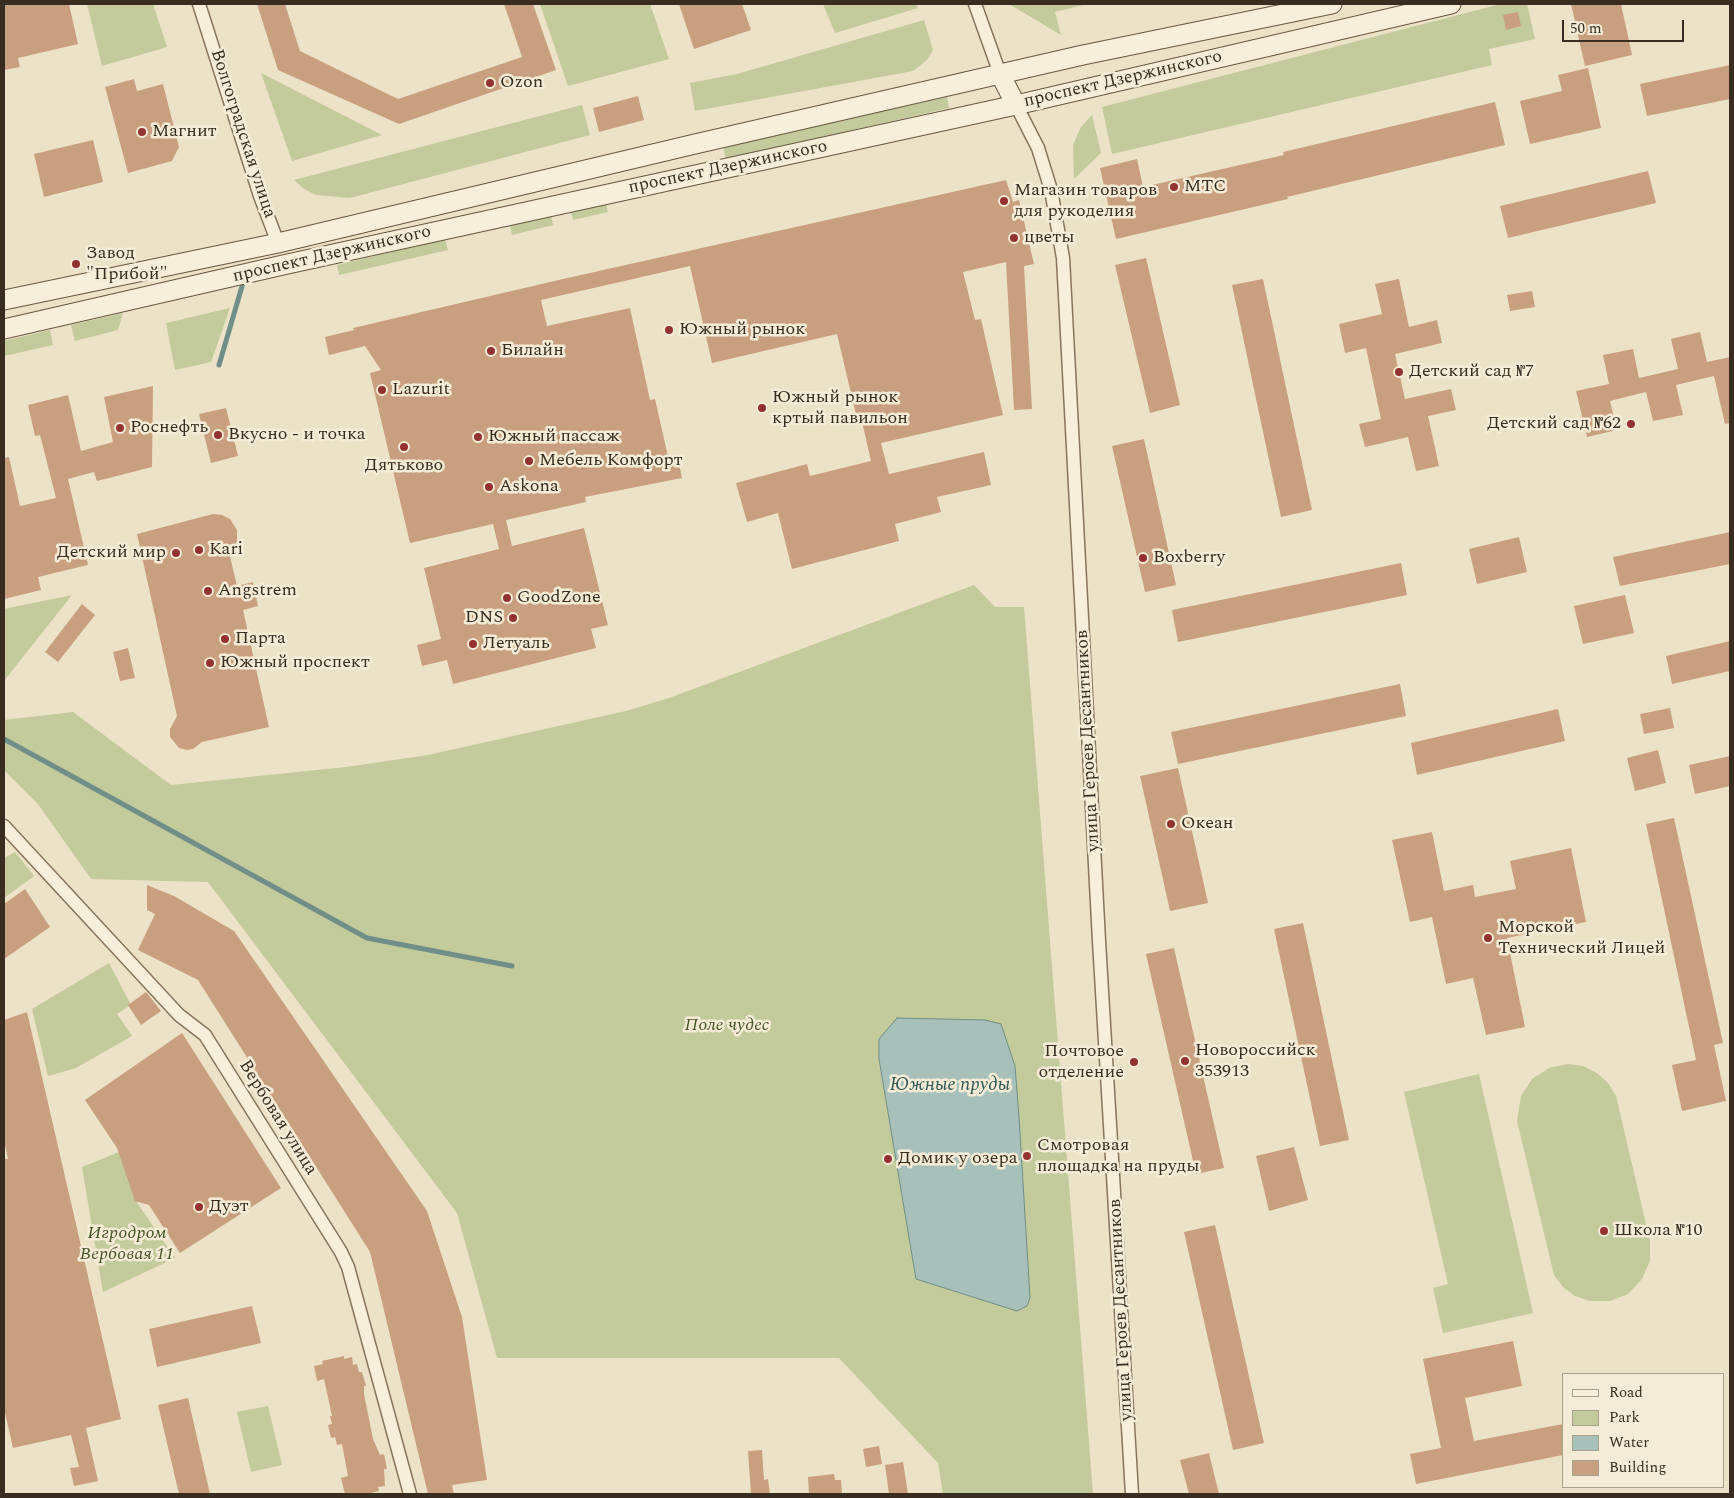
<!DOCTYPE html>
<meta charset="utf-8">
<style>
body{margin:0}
#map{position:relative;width:1734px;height:1498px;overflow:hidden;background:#ece2c7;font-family:Spectral,serif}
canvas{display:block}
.frame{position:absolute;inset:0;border:5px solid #382d20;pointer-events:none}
.legend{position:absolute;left:1562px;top:1373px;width:162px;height:115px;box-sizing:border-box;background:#f4ecd6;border:1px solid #a9a08d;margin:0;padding:6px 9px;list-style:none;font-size:15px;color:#382d20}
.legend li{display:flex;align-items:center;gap:10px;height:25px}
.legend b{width:25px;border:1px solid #a9a08d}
.scale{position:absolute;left:1562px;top:20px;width:122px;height:22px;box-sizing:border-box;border:2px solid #382d20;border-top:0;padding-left:6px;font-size:15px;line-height:18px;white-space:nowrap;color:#382d20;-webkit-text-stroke:4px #f4ecd6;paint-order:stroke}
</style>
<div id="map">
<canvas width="1734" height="1498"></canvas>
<div class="frame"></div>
<ul class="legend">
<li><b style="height:6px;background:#f7efda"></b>Road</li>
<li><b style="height:14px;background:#c3ca9b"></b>Park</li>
<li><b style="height:14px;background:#a8c0ba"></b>Water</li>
<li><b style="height:14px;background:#c9a07f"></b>Building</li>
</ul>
<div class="scale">50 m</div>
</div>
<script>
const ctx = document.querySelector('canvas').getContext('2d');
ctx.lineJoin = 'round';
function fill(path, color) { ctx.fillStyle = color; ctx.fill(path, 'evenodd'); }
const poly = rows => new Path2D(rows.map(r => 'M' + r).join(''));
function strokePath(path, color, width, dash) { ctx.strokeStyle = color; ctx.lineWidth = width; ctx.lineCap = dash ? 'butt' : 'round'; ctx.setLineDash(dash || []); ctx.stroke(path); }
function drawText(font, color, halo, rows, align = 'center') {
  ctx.font = font + ' Spectral,serif'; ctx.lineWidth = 5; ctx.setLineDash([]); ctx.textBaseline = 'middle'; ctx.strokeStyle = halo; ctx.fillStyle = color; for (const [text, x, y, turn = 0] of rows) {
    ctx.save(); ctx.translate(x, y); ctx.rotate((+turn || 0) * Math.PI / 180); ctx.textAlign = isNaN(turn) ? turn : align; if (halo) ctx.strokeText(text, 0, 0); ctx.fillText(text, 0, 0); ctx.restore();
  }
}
fill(poly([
 [87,4,153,4,167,47,102,66],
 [540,4,650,4,669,59,568,86],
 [823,4,916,4,918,8,835,33],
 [1009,4,1087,4,1055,12,1061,35],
 [1501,4,1527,4,1535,39,1489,49,1492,65,1112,154,1102,107],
 [924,20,933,50,927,60,913,71,695,111,690,83,737,74],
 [261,73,382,135,292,161],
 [947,97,949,108,726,159,723,147],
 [582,105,590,135,350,198,316,195,304,189,294,180],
 [1092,115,1101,153,1074,179,1073,145,1081,127],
 [606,204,608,212,573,220,571,212],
 [551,216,553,225,512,235,510,225],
 [445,239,448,250,339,275,337,265],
 [230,308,211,362,175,370,166,323],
 [123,313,118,330,75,341,71,325],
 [50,330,53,345,4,356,4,341],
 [974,585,995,607,1024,607,1093,1494,943,1494,938,1463,839,1358,497,1358,457,1213,208,882,91,879,38,804,4,770,4,720,73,712,171,785,346,767,428,755,626,711,669,698],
 [72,595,4,681,4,609],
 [15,852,34,876,4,898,4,858],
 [109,963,131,1005,117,1014,132,1036,76,1068,48,1076,32,1009],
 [1568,1064,1583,1066,1597,1073,1608,1083,1616,1096,1650,1241,1650,1261,1642,1279,1628,1294,1610,1301,1590,1301,1575,1296,1563,1287,1554,1275,1517,1121,1521,1096,1532,1079,1549,1068],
 [1479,1074,1533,1313,1443,1333,1433,1288,1448,1284,1404,1092],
 [223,1142,136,1201,175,1258,103,1292,82,1167,124,1150],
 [268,1406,282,1465,251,1472,237,1412]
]), '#c3ca9b');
const water = poly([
 [897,1018,985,1020,1001,1024,1015,1066,1019,1117,1030,1298,1027,1306,1017,1311,916,1279,879,1059,879,1039,897,1018]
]);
fill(water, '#a8c0ba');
strokePath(water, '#6f8f88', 1);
strokePath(poly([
 [219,365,243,283],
 [4,739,367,938,512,966]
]), '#6f8f88', 5);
fill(poly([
 [4,4,69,4,78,44,18,58,20,67,4,70],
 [257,4,285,4,300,51,398,99,522,57,504,4,533,4,556,70,399,124,278,70],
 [679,4,742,4,751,30,694,49],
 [1571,4,1621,4,1632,55,1585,66],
 [1518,12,1521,26,1506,30,1503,15],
 [1730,65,1730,99,1647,116,1640,84],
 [1588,68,1601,128,1530,144,1520,101,1562,91,1558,75],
 [134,79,137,91,163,84,179,147,172,161,128,173,105,87],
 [638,96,644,120,599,132,593,108],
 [1495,102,1505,145,1287,197,1288,199,1116,239,1100,168,1137,159,1143,187,1284,155,1283,152],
 [93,140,103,182,44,197,34,154],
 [1648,171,1656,203,1508,238,1500,206],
 [1006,180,1013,202,1019,200,1034,264,1024,266,1032,409,1014,410,1006,262,963,272,975,320,981,319,1003,415,881,443,889,474,984,452,991,485,937,497,941,512,895,524,899,541,792,569,778,513,747,522,736,483,807,464,810,476,871,461,862,422,858,423,837,334,712,363,690,266,541,300,547,326,630,308,650,400,655,399,669,461,678,459,682,478,585,497,586,502,506,520,512,546,584,528,608,625,591,629,596,648,453,684,447,660,422,666,417,645,441,639,424,568,499,549,493,524,410,543,370,373,381,370,365,346,329,355,325,337,354,330,353,328,563,279],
 [1146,258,1180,405,1150,413,1115,265],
 [1263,279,1312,510,1281,517,1232,285],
 [1399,279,1409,327,1437,320,1442,343,1395,354,1405,399,1451,389,1456,410,1428,416,1439,466,1416,471,1408,437,1365,447,1359,424,1381,419,1366,348,1345,353,1339,324,1382,314,1375,284],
 [1532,291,1535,307,1510,311,1507,295],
 [1700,332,1707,362,1730,357,1730,423,1725,424,1714,376,1676,385,1683,415,1653,421,1646,392,1610,401,1617,430,1587,437,1576,391,1609,384,1603,355,1633,349,1639,378,1678,369,1671,339],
 [153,386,152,467,97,481,94,472,68,479,88,565,38,577,41,590,4,599,4,458,9,457,20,506,56,498,40,435,35,436,28,405,68,395,81,451,113,442,104,397],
 [226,408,238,456,211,463,199,414],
 [1144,439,1176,585,1145,592,1112,446],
 [213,514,222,515,230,519,237,530,237,542,229,552,237,586,253,582,258,606,243,610,269,727,202,742,193,749,187,750,179,748,170,737,170,729,177,716,137,534],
 [1730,532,1730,564,1620,586,1613,557],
 [1519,537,1527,572,1477,584,1469,549],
 [1401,563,1407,595,1178,642,1172,610],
 [1625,595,1634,633,1583,644,1574,606],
 [82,604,95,615,58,662,45,652],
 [1730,641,1730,671,1672,684,1666,656],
 [128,648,135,678,120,681,113,652],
 [1400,684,1406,716,1178,764,1171,732],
 [1670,708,1674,728,1644,734,1640,714],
 [1558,709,1565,741,1417,775,1411,743],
 [1658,750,1666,783,1635,791,1627,758],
 [1730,756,1730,786,1695,794,1689,765],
 [1178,768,1208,903,1170,911,1140,776],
 [1674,818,1723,1043,1714,1045,1726,1101,1682,1111,1672,1065,1696,1060,1646,824],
 [1432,832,1444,891,1473,885,1475,897,1516,889,1510,861,1571,848,1586,922,1507,938,1525,1027,1486,1035,1473,978,1446,984,1432,917,1410,922,1392,840],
 [147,885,174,896,234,931,427,1211,462,1317,487,1480,452,1485,454,1494,428,1494,370,1252,198,980,138,950,155,914,147,910],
 [25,889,50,927,4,959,4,904],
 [1303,923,1349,1140,1320,1146,1274,929],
 [1174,948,1224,1168,1196,1174,1146,954],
 [146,992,161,1011,141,1025,128,1005],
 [27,1012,121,1419,86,1428,98,1481,74,1486,70,1468,79,1467,71,1435,13,1448,4,1408,4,1159,8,1159,4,1140,4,1020],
 [182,1033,281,1188,180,1253,149,1205,135,1201,117,1148,85,1100],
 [1294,1147,1308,1200,1269,1211,1256,1156],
 [1215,1225,1264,1443,1233,1450,1184,1232],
 [252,1306,261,1343,157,1367,149,1329],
 [1513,1341,1522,1386,1465,1398,1474,1441,1563,1424,1563,1455,1416,1484,1410,1454,1441,1448,1423,1359],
 [344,1356,344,1359,352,1357,353,1365,357,1364,359,1372,362,1372,366,1386,364,1386,364,1394,373,1439,380,1455,384,1454,387,1469,384,1469,385,1486,378,1487,379,1491,367,1494,345,1494,341,1478,348,1476,342,1444,337,1445,335,1437,331,1438,328,1425,332,1424,330,1416,332,1416,324,1379,317,1381,314,1366,323,1364,322,1361],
 [188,1398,210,1494,179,1494,158,1405],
 [879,1446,882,1464,866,1467,863,1449],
 [762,1450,764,1480,768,1479,770,1494,751,1494,748,1451],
 [1209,1453,1219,1494,1189,1494,1180,1460],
 [903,1462,908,1494,889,1494,885,1465],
 [834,1474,835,1480,841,1480,842,1493,809,1494,808,1477]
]), '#c9a07f');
const street = poly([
 [199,4,260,196,278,243],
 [975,4,1000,74],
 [1016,105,1038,148,1051,190,1063,258,1099,941,1132,1494],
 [4,826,179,1015,205,1035,341,1252,348,1267,410,1494]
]);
const secondary = poly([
 [1000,74,1016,105],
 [4,300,278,243,695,144,1083,55,1332,4],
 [4,329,283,265,1016,105,1451,4]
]);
strokePath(street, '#87755d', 15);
strokePath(secondary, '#695640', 21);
strokePath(street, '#f7efda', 12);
strokePath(secondary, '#f7efda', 19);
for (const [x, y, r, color] of [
 [490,83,5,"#933230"],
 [142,132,5,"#933230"],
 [1174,187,5,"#933230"],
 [1004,201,5,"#933230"],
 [1014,238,5,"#933230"],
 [76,264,5,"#933230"],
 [669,330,5,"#933230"],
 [491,351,5,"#933230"],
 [1399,372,5,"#933230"],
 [382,390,5,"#933230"],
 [762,408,5,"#933230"],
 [1631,424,5,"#933230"],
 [120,428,5,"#933230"],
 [218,435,5,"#933230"],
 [478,437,5,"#933230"],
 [404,447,5,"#933230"],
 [529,461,5,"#933230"],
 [489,487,5,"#933230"],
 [199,550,5,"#933230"],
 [176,553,5,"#933230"],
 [1143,558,5,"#933230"],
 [208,591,5,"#933230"],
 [507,598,5,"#933230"],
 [513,618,5,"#933230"],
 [225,639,5,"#933230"],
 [473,644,5,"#933230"],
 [210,663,5,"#933230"],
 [1171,824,5,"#933230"],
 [1488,938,5,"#933230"],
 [1185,1061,5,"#933230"],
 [1134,1062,5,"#933230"],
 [1027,1156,5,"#933230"],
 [888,1159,5,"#933230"],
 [199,1207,5,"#933230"],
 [1604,1231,5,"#933230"]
]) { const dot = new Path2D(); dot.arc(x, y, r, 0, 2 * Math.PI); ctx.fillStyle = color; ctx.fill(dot); strokePath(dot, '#f4ecd6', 2); }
drawText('18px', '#382d20', '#f4ecd6', [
 ["проспект Дзержинского",1123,80,-13],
 ["Волгоградская улица",242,134,72],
 ["проспект Дзержинского",728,168,-12],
 ["проспект Дзержинского",332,255,-13],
 ["улица Героев Десантников",1089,741,-93],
 ["Вербовая улица",277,1118,58],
 ["улица Героев Десантников",1122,1310,-93]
]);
drawText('18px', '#382d20', '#f4ecd6', [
 ["Ozon",500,83],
 ["Магнит",152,132],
 ["МТС",1184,187],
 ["Магазин товаров",1014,191],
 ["для рукоделия",1014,212],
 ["цветы",1024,238],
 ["Завод",86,254],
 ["\"Прибой\"",86,275],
 ["Южный рынок",679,330],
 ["Билайн",501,351],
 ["Детский сад №7",1409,372],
 ["Lazurit",392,390],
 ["Южный рынок",772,398],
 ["кртый павильон",772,419],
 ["Детский сад №62",1621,424,"right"],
 ["Роснефть",130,428],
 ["Вкусно - и точка",228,435],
 ["Южный пассаж",488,437],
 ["Мебель Комфорт",539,461],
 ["Дятьково",404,466,"center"],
 ["Askona",499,487],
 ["Kari",209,550],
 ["Детский мир",166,553,"right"],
 ["Boxberry",1153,558],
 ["Angstrem",218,591],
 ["GoodZone",517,598],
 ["DNS",503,618,"right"],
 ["Парта",235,639],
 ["Летуаль",483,644],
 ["Южный проспект",220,663],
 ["Океан",1181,824],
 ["Морской",1498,928],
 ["Технический Лицей",1498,949],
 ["Новороссийск",1195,1051],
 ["353913",1195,1072],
 ["Почтовое",1124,1052,"right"],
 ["отделение",1124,1073,"right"],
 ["Смотровая",1037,1146],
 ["площадка на пруды",1037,1167],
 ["Домик у озера",898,1159],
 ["Дуэт",209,1207],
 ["Школа №10",1614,1231]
], 'left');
drawText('italic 18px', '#475428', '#f4ecd6', [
 ["Поле чудес",727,1026],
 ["Игродром",127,1234],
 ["Вербовая 11",127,1255]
]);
drawText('italic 19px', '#305756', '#f4ecd6', [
 ["Южные пруды",950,1086]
]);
</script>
